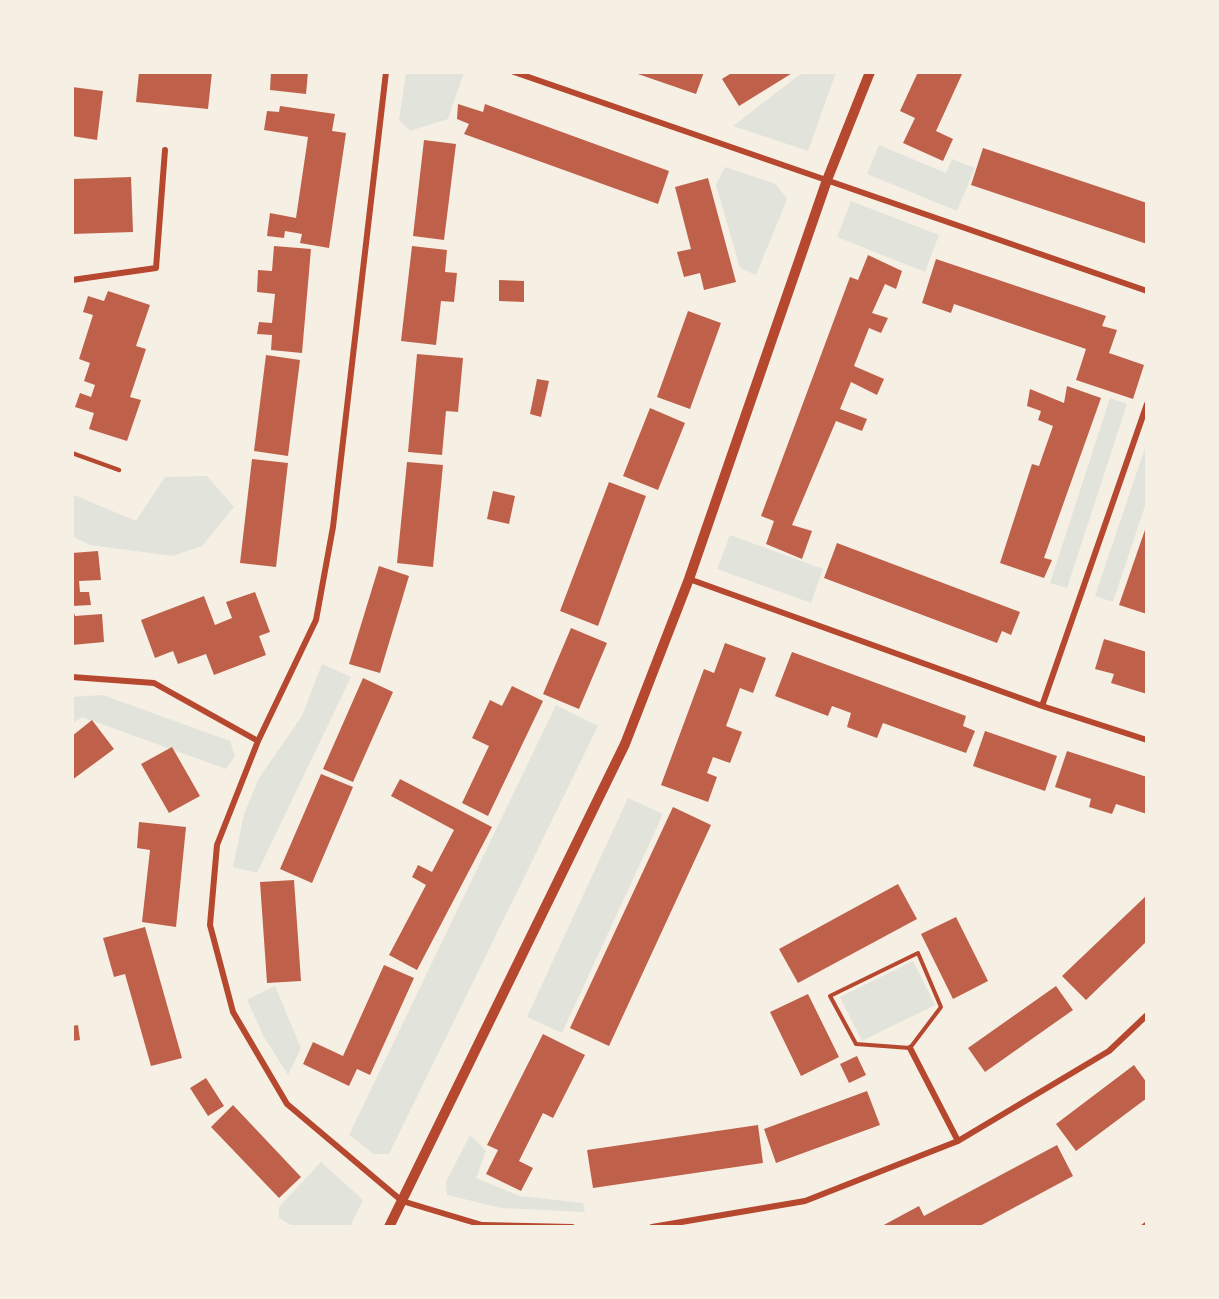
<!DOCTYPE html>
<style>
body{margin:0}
#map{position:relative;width:1219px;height:1299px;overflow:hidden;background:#f6efe4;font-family:Manrope,sans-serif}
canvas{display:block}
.frame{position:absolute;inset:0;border:74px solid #f6efe4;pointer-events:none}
</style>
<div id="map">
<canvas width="1219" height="1299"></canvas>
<div class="frame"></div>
</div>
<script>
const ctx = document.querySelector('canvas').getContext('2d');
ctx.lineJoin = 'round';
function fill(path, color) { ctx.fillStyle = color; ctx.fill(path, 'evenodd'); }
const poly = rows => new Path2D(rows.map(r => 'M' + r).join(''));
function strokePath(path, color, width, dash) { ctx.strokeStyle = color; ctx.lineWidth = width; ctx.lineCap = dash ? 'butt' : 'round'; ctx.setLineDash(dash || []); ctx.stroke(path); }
fill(poly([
 [406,72,464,72,448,119,410,131,399,120],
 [803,72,836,72,808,151,733,126],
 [879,145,946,173,952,159,975,168,957,211,867,174],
 [725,167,776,184,787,199,756,275,740,268,716,185],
 [851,201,939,235,925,272,837,237],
 [1110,398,1127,404,1067,588,1050,583],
 [1147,442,1147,500,1113,602,1095,596],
 [207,476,234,507,202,546,173,556,90,545,72,536,72,494,136,521,165,477],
 [730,535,823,569,811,603,717,569],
 [322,664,351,677,257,873,233,867,244,814,259,778,302,716],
 [103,695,230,741,235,756,226,769,82,717,72,724,72,697],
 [556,705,598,726,389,1154,374,1154,349,1135],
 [628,798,663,814,562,1033,527,1017],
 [913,961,935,1005,862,1041,840,997],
 [275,986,301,1048,288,1075,264,1037,247,1000],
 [470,1135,486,1151,476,1178,520,1196,583,1203,585,1212,501,1208,447,1195,446,1182],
 [321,1162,363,1200,350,1227,294,1227,279,1218,279,1207]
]), '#e2e4dc');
fill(poly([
 [139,72,212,72,208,109,136,102],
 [271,72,308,72,306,94,270,90],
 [632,72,704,72,696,94],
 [733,72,794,72,739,106,722,79],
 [918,72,963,72,936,131,953,139,943,161,903,143,915,118,900,111],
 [72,87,103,91,97,140,72,136],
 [458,104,483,112,485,104,669,171,658,204,464,134,469,124,457,119],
 [280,106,335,114,332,131,346,133,329,248,300,243,302,234,285,231,284,238,267,236,270,213,296,218,308,137,264,130,267,111,279,112],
 [424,140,456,144,444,240,413,236],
 [983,148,1147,203,1147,244,971,185],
 [131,177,133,232,72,234,72,179],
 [708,178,736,282,704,290,700,273,684,277,677,252,691,249,675,187],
 [274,246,311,249,302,353,271,350,272,335,257,334,259,322,272,323,275,294,257,292,258,270,272,271],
 [412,246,447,250,445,272,457,273,454,302,441,301,436,345,401,341],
 [868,255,902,271,896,289,885,284,872,313,888,318,881,333,869,328,854,366,884,379,877,395,851,382,840,409,867,419,862,431,836,421,792,525,812,531,802,559,766,544,774,521,761,516,850,277,858,280],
 [936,259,1106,316,1102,326,1117,330,1109,353,1144,365,1133,399,1076,380,1086,349,954,304,951,313,922,303],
 [499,280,524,281,524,302,499,301],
 [108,291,150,305,136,346,146,349,130,397,141,400,127,441,89,429,94,413,75,407,80,393,91,397,95,385,84,381,90,363,79,359,93,315,83,312,88,296,104,301],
 [688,311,721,323,690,409,657,397],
 [417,354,463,358,458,412,446,411,442,455,408,452],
 [266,355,300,360,288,456,254,451],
 [537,379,549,381,541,417,530,414],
 [1067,386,1101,398,1044,558,1052,560,1044,578,1000,563,1032,464,1039,466,1053,426,1038,420,1041,411,1027,406,1030,389,1064,403],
 [650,408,685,423,658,490,623,476],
 [252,459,288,463,276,567,240,563],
 [407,462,443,465,433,567,397,563],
 [609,482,646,496,598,626,560,611],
 [493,491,515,496,509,524,487,519],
 [1147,524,1147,614,1119,605],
 [837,543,1020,612,1011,635,1002,631,997,643,824,578],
 [98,551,101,580,79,581,80,592,89,592,91,605,72,606,75,616,102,614,104,642,72,645,72,553],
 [379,566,409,576,380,673,349,664],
 [255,592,270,632,259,636,266,655,214,675,206,654,178,664,173,651,155,658,141,620,204,596,215,625,232,618,226,602],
 [571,628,607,643,579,709,543,694],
 [1104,639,1147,652,1147,694,1111,683,1114,674,1095,669],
 [725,643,766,658,753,693,740,688,726,726,742,732,730,763,713,757,707,773,717,777,708,802,661,785,704,669,714,673],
 [792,652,966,716,963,726,975,731,966,753,883,723,877,738,847,727,851,713,832,706,828,716,775,696],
 [363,678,393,692,353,782,323,769],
 [512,686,543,701,488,816,462,803,489,746,472,738,490,700,502,706],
 [92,720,114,749,72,780,72,736],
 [985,731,1057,756,1045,791,973,766],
 [172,747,200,796,169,813,141,764],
 [1067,751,1147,777,1147,814,1116,804,1112,814,1089,807,1091,799,1055,787],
 [321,774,353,787,312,883,280,869],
 [400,779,492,827,417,970,389,955,426,885,412,877,418,865,432,872,454,830,391,796],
 [673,807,711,825,609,1046,570,1028],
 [139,822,186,827,176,927,142,922,150,850,137,848],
 [294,880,301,981,267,983,260,882],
 [898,884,917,919,798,983,779,949],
 [1147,895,1147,941,1086,1000,1062,976],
 [956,917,988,981,953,999,921,934],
 [145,927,182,1058,151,1066,125,974,114,977,103,938],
 [384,965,414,978,370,1075,357,1069,349,1086,303,1064,313,1042,343,1056],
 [1056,986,1073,1010,985,1072,968,1048],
 [808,994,839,1057,801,1076,770,1012],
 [78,1025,80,1040,72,1041,72,1026],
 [543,1034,585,1055,553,1118,543,1113,519,1161,533,1168,521,1191,486,1174,498,1150,487,1145],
 [857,1056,866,1075,849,1083,840,1064],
 [1134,1065,1147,1083,1147,1098,1076,1151,1056,1124],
 [206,1078,224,1106,208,1116,190,1088],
 [867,1091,880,1125,776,1163,764,1129],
 [233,1105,301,1177,279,1198,211,1127],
 [758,1125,763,1163,593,1188,587,1150],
 [1057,1145,1073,1176,978,1227,880,1227,919,1206,924,1216]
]), '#bf614a');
strokePath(poly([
 [918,953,941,1007,910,1048,856,1044,830,996,918,953],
 [1142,1227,1147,1223]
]), '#b5482f', 4);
strokePath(poly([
 [72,453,119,470]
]), '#b5482f', 4.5);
strokePath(poly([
 [386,72,333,527,316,620,258,741,217,845,210,925,233,1012,287,1104,402,1201,482,1225,572,1227],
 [514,72,1147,291],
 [72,280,156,268,165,150],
 [689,579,1042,706,1147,740],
 [72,677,154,683,258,741],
 [1042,706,1147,404],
 [910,1048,958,1141],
 [652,1227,805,1201,958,1141,1109,1051,1147,1015]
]), '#b5482f', 6);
strokePath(poly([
 [389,1227,625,744,689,579,827,180,870,72]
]), '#b5482f', 10);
</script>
